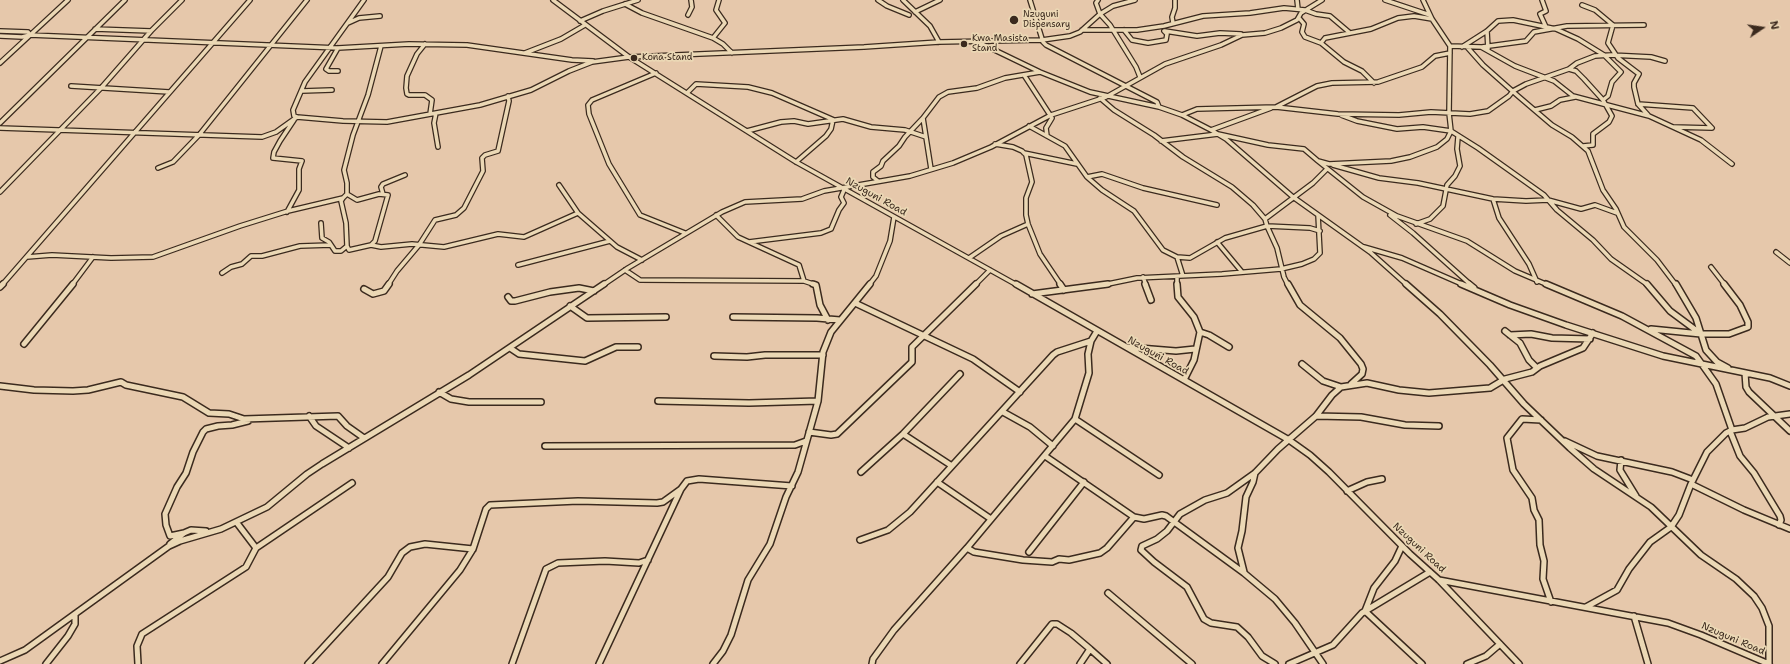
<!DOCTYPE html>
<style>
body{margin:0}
#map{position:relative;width:1790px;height:664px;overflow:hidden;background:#e6c8ab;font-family:"Shantell Sans",sans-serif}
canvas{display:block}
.north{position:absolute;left:1742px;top:8px;width:40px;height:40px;-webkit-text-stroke:3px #ebd8b5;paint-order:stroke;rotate:77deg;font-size:11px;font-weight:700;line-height:16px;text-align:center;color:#3b2a1e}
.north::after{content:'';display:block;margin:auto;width:14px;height:18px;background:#3b2a1e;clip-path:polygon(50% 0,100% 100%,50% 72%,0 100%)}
</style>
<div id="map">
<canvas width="1790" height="664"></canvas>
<div class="north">N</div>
</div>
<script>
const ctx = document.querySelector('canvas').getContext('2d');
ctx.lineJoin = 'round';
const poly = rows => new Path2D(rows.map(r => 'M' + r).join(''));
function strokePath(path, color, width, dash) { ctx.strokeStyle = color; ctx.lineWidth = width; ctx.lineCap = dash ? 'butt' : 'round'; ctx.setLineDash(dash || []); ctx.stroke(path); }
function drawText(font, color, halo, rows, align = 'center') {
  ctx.font = font + ' "Shantell Sans",sans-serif'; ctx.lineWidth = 3.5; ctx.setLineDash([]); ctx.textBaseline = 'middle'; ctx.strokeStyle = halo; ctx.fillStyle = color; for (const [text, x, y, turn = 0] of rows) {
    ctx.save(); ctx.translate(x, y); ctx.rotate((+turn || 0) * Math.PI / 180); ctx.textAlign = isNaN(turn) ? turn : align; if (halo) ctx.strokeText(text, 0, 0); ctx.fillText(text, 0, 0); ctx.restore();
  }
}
const streetFar1 = poly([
 [553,0,629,57,796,162,1017,285],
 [878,0,887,6,909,15],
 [903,0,930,26,939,42],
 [1030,0,1043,42,1046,45,1157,102,1159,107],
 [1135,0,1113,6,1100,14,1110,25,1136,67,1140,77],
 [1297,0,1298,9],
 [1385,0,1430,15],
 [1542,0,1546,11,1540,14,1546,27],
 [625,4,642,13,713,38,723,44,732,53],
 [1582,5,1595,10,1613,25,1608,43,1618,58,1639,74,1634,83,1634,87,1638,104,1648,115],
 [915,12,940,0],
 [688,15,692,7,691,0],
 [1299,18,1304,24,1302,32,1305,37,1321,43,1344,62,1362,71,1374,83],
 [580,21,603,11,638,0],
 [348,23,359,18,380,16],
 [1173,23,1172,17,1175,8,1175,0],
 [95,29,151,31],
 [1082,30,1137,30,1164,26,1203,16,1250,13,1284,8,1305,10,1316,14,1330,16,1350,33],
 [1124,30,1132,40,1148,43,1166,40,1167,34,1164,31],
 [0,31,28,32,30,35],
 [1165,31,1197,36,1220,33,1241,34],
 [1487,31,1488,49],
 [0,36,22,37,30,35,338,48,409,44,467,45,572,60,593,61],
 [713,38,725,23,716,10,719,0],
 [980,43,1040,72,1090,92,1159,107,1182,115,1211,130,1226,139,1293,197,1370,252,1407,285],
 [1321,43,1325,38,1371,29,1398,18,1414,16,1432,19],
 [425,44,417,54,407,76,406,88,407,94,409,95,425,95,432,100,430,114],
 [381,46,368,95,353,135,344,170,347,183,347,194,357,200,379,194,388,195,375,241,371,245,381,247,412,244,444,247,498,234,524,237,578,213,617,247,642,260],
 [1450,46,1481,47,1515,66,1554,81,1573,96,1649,116,1701,140,1732,164],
 [1462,47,1487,31,1498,21,1513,20,1556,29,1578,39,1604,55,1621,72,1612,82,1608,96,1603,100],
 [1467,47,1483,65,1518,96,1552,125,1572,137,1588,151,1603,190,1616,209,1624,227,1657,260,1676,285],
 [1482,47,1526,41,1534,32,1567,26,1644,25],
 [338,48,326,69,329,71,338,71],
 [525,53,561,39,585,25],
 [0,63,68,0],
 [1569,69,1576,71,1584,79,1603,100,1612,116,1609,122,1593,134,1593,145,1583,146],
 [656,73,592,100,588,105,589,114,609,164,640,215,685,233],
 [1024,75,1052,118,1046,128,1047,136],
 [71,86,169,92],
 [302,91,332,90],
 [687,93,696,84,748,87,772,93,834,120],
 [1100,98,1114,110,1154,135,1183,157,1232,187,1253,205,1265,219],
 [1638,104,1693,108,1712,128,1673,127],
 [1276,107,1317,86,1332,83,1378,82,1422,67,1435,56,1450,53],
 [1535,110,1551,106,1560,100,1575,97],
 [436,113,434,123,438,147],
 [1182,115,1197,109,1276,107,1338,114,1399,115,1431,112,1470,114,1488,111,1509,96,1513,91,1526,84,1569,69,1577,63,1595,56,1611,55,1651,57,1665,61],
 [1341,115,1357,121,1397,129,1423,127,1451,131,1478,148,1544,195,1557,210,1593,240,1611,259,1648,285],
 [297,117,294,116,293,110,305,82,364,0],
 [0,123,125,0],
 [1029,126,1065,146,1087,177,1102,190,1134,211,1163,250,1177,257,1190,258,1225,238,1267,226,1265,219,1313,183,1327,169],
 [0,128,262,137,276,132,297,117,343,121,387,122,480,105,531,90,569,71,592,62,629,57,864,47,939,42,1042,40,1070,36,1080,32,1100,14,1096,3,1098,0],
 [1211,130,1271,108],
 [747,131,781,122,794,121,808,124,843,119,871,127,905,130,926,137],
 [1161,141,1218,134,1268,145,1304,149,1318,161,1329,164,1391,161,1410,157,1437,147,1447,139,1451,131,1449,113,1450,46,1432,19,1423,0],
 [995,144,1013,147,1022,151,1026,155,1032,182,1026,198,1026,215,1028,224,1040,254,1061,285],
 [1024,153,1077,164],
 [1318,161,1363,197,1397,216,1467,241,1515,271,1548,285],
 [796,162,826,136,831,129,833,120],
 [1333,165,1379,178,1418,183,1493,199,1526,201,1548,200,1581,209,1595,205,1617,213],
 [158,168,173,162,199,135,307,0],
 [931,169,923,118,939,97,948,92,977,88,1005,78,1040,72],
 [1087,177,1102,174,1143,188,1217,205],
 [878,181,873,177,873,172,881,166,883,161,899,146,905,137,923,118],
 [559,185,578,213],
 [0,192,101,88,151,31,182,0],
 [383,194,381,187,383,184,405,175],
 [343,198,341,201,346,223,347,246,349,250,371,245],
 [1493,199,1499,218,1529,264,1537,282],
 [287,212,299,190,299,169,302,161,273,158,274,152,280,141,294,120],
 [716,215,738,237,799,265,804,281,816,285],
 [1390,215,1413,233,1471,285],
 [321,223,322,238,329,242,335,251,341,251,347,246],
 [1416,224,1430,219,1443,206,1447,185,1455,176,1460,166,1457,149,1458,137],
 [1267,226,1277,248,1284,277,1288,285],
 [1267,226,1310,228,1320,231],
 [749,242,821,233,831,229,839,210,844,203,841,197,844,190],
 [1217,242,1242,272],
 [1364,247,1402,258,1464,285],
 [1776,252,1790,263],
 [27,257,52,255,111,258,153,257,240,226,288,211,343,198,347,194],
 [1177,257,1183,276],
 [969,258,1001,236,1028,224],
 [518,265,610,241],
 [1711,267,1725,285],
 [625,270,640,280,804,281],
 [222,273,231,267,242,264,251,256,262,256,300,246,331,245],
 [1143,277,1146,285],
 [1177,277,1177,285],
 [2,285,250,0],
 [72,285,93,257],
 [388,285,397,271,419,245,435,220,456,215,464,208,483,171,482,158,485,155,498,151,509,101,508,96],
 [603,285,628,268,722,212,745,202,802,199,824,191,910,176,953,163,991,147,1051,115,1106,97,1165,64,1221,45,1242,35,1265,33,1281,28,1297,20,1301,13,1322,0],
 [869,285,876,276,890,241,894,217],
 [975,285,990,270],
 [1103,285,1137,278,1222,274,1281,269,1302,264,1314,259,1320,253,1318,215]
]);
const street = poly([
 [813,284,816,285,820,305,828,320],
 [1016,284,1289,440,1310,455,1329,472,1410,554,1439,580,1519,664],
 [1060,284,1064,290],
 [1145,284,1151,300],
 [1177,284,1178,297,1194,317,1200,332,1194,360,1184,380],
 [1288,284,1300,305,1340,338,1361,364,1363,369,1362,374,1351,384],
 [1406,284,1440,314,1490,365,1524,404,1570,448,1594,469,1651,507,1701,555,1736,579,1754,596,1762,608,1769,626,1769,664],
 [1461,284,1510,305,1566,325,1663,356,1770,378,1790,386],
 [1469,284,1474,288],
 [1546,284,1622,316,1696,356,1716,384,1732,430],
 [1647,284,1670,311,1701,334],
 [1676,284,1696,318,1706,350,1717,362,1728,368],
 [0,287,3,284],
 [364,289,373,294,384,291,389,284],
 [1032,294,1108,284],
 [508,297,511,301,515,301,550,292,579,288,594,291],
 [855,303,973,359,1020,392],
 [570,306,587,318,666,317],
 [733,317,817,318,840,320],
 [1651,329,1701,334,1729,334,1748,327,1748,322,1740,305,1724,284],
 [1505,331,1520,343,1529,360,1537,368],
 [1200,332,1209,335,1229,347],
 [1510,335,1531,334,1552,338,1590,339],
 [24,344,73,284],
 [1127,347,1176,351,1195,349],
 [510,348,519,354,585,361,616,347,638,347],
 [714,356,747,357,765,355,823,355],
 [1302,364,1323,381,1341,387],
 [1745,373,1746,387,1749,392,1790,431],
 [0,386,34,390,73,391,88,390,121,382,126,385,183,397,209,413,229,414,244,419,338,416,347,426,364,438],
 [439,392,451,399,469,402,541,402],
 [658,401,749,403,818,401],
 [1003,412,1030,427,1053,446],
 [309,416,316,426,349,448],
 [1316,416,1361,417,1405,425,1439,426],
 [1075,419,1159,475],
 [1541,420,1522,419,1507,438,1513,470,1532,498,1534,510,1539,520,1540,545,1544,561,1543,579,1551,602],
 [1730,431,1740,456,1754,473,1780,516,1781,520,1779,525],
 [809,432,831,435,837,434,912,362,912,347,976,284],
 [903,434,952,466],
 [1565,441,1597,456,1672,472,1693,480],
 [545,446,795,445,806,441],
 [1045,456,1134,517,1144,519,1162,515,1166,516,1244,573,1275,599,1295,623,1323,664],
 [1621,460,1620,470,1636,496],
 [861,472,903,434,960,374],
 [937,482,991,519],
 [1691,484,1744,510,1790,529],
 [1347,491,1367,482,1382,479],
 [184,533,170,536,166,525,165,514,177,487,186,473,193,452,203,432,206,429,218,426,232,425,248,421],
 [860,540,888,530,910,512,1053,355,1057,352,1091,341],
 [170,544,184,533,191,530,206,531],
 [256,548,352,483],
 [967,548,974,552,1023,560,1052,562,1059,559,1069,560,1100,553,1107,548,1134,517],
 [1029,552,1084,482],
 [1244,572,1238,548,1242,531,1246,497,1253,482,1255,473],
 [1439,580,1668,623,1701,635,1769,664],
 [1108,593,1192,664],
 [1586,607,1617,590,1629,569,1650,542,1671,527,1679,515,1691,484,1707,452,1726,433,1732,430,1745,428,1768,417,1790,414],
 [1365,611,1422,664],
 [1365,611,1374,588,1395,561,1402,546],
 [1634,616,1648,664],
 [0,661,25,650,169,546,180,541,221,529,267,507,307,474,322,464,469,375,604,284],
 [46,664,68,636,75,624,75,614],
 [138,664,137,646,142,634,246,567,256,548,237,523],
 [308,664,388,577,402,553,410,547,425,544,473,549],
 [382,664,460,570,473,549,486,509,490,505,578,501,657,503,663,502,681,489],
 [512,664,546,569,558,563,605,561,639,563,648,560],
 [599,664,681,489,687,481,699,479,792,486],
 [713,664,723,651,731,635,748,580,770,544,786,497,798,472,818,401,823,352,831,332,870,284],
 [872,664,873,659,894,630,967,548,1075,419,1089,373,1088,354,1091,341,1097,331],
 [1020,664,1052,624,1057,624,1071,633,1090,649],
 [1080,664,1090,649,1107,664],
 [1275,664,1262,656,1248,637,1237,627,1211,623,1204,619,1187,587,1154,562,1141,550,1142,546,1157,539,1167,531,1180,514,1205,500,1227,493,1255,473,1278,449,1316,416,1332,395,1341,387,1367,383,1399,390,1429,393,1490,388,1505,379,1532,372,1540,366,1583,348,1593,333],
 [1289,664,1333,645,1362,613,1430,572],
 [1467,664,1486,656,1500,644]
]);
strokePath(streetFar1, '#3b2a1e', 6);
strokePath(street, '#3b2a1e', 8);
strokePath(streetFar1, '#ebd8b5', 3.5);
strokePath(street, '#ebd8b5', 5);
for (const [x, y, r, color] of [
 [1014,20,5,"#3b2a1e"],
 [964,44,4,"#3b2a1e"],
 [634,58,4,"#3b2a1e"]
]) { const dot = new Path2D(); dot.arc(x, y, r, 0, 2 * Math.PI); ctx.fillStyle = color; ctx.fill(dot); strokePath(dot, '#ebd8b5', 1.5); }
drawText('9px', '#3b2a1e', '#ebd8b5', [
 ["Nzuguni",1023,15],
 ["Dispensary",1023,25],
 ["Kwa Masista",972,39],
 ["Stand",972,49],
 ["Kona Stand",642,58]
], 'left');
drawText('10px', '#3b2a1e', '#ebd8b5', [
 ["Nzuguni Road",876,197,29],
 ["Nzuguni Road",1158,356,29],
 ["Nzuguni Road",1419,548,43],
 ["Nzuguni Road",1733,639,23]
]);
</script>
